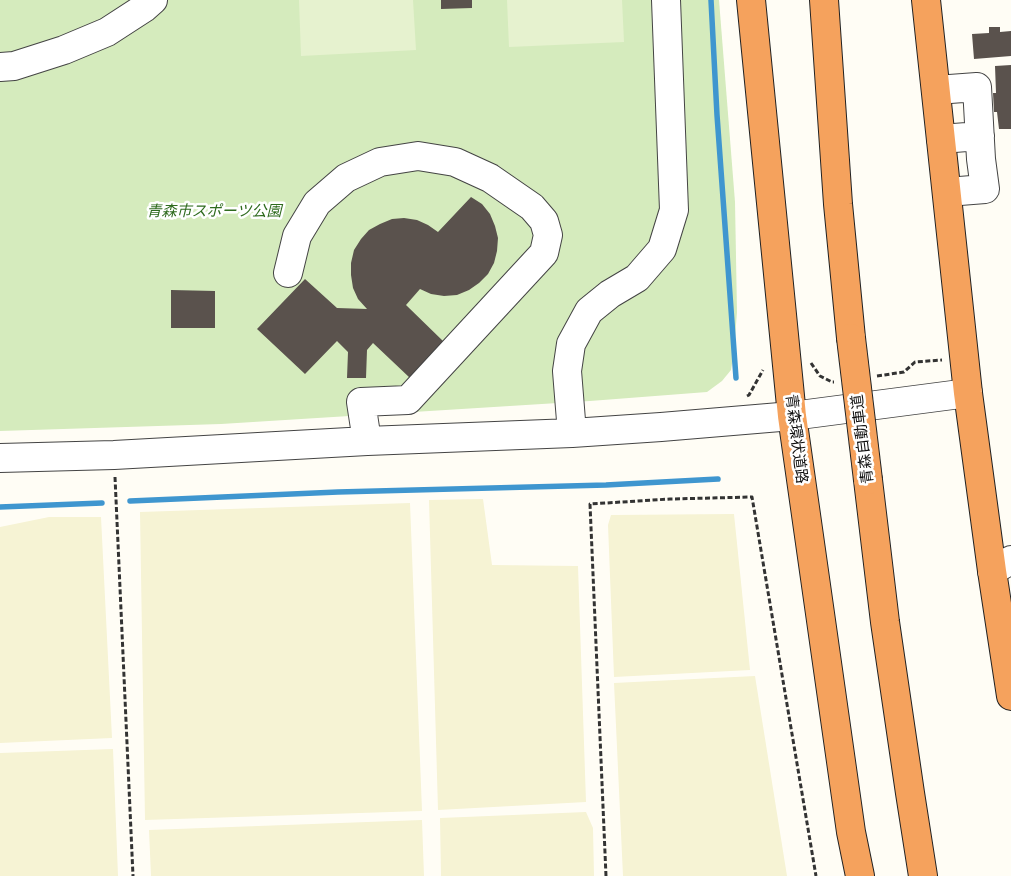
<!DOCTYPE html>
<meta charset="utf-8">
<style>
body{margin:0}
canvas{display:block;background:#fffdf5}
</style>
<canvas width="1011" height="876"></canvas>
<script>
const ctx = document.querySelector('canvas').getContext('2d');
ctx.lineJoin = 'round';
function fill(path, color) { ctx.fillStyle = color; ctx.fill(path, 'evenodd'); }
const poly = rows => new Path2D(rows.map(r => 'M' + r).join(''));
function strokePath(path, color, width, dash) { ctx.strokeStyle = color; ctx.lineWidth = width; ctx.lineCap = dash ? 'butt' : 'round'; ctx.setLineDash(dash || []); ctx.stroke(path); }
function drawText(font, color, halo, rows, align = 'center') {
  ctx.font = font + ' "PT Serif","Noto Sans JP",serif'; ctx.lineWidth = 5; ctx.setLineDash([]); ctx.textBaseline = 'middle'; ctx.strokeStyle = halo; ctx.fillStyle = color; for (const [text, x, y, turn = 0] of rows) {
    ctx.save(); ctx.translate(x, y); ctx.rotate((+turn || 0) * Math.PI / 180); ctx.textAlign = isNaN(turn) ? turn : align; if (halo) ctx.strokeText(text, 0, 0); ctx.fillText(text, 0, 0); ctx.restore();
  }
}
fill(poly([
 [483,499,492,565,578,566,586,802,438,810,429,500],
 [410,503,422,811,145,820,140,512],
 [734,514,750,670,614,677,608,525,611,515],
 [49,517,101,517,112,738,0,743,0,527],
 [755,676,787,876,623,876,614,683],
 [113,749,118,876,0,876,0,753],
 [586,812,593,828,594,876,441,876,440,818],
 [422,820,424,876,151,876,149,830]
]), '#f6f3d4');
fill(poly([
 [0,0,719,0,735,202,737,312,734,351,731,370,722,381,707,392,590,401,221,424,0,431]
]), '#d5ebbd');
fill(poly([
 [299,0,413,0,416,50,301,56],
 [507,0,622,0,624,42,509,47]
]), '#e6f2cf');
strokePath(poly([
 [711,0,717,115,736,378],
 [130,501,338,492,606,485,718,479],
 [0,507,102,503]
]), '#3f96cf', 5.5);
fill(poly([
 [441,0,472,0,472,8,441,9],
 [989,27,1000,27,1000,32,1011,31,1011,56,974,59,972,34,989,33],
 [1011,65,1011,129,999,129,997,112,994,112,993,93,996,93,995,66],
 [471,197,482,204,490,214,495,226,498,238,497,251,494,263,488,274,479,283,469,290,457,295,444,296,431,294,420,289,406,305,444,342,410,378,373,343,367,350,366,378,347,378,348,352,337,341,305,374,257,329,305,279,337,308,367,309,358,299,353,288,351,275,351,263,354,250,361,239,369,230,380,224,392,219,404,218,417,220,428,225,438,232],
 [171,290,215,291,215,328,171,328]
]), '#5a524d');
const minor = poly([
 [0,67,14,66,64,50,107,32,144,8,153,0],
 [936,90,977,87,981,159,985,189,947,192],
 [941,139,980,136],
 [288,273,297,236,317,203,346,178,380,162,418,156,455,162,490,178,532,207,544,221,548,235,544,253,408,400,361,402,367,441],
 [572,433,567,371,571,344,589,311,610,294,637,278,662,249,674,210,666,0],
 [0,458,114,455,367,441,572,433,661,427,792,416,968,393],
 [992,571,1011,560]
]);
const highway = poly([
 [751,0,792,416,851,832,860,876],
 [824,0,838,204,851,338],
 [926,0,968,393,992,571,1011,696],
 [868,480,885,622,910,793,923,876]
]);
strokePath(minor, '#444', 30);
strokePath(highway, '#222', 30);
strokePath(poly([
 [811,363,820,376,832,382,834,382],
 [877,376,904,372,915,362,942,360],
 [747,396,749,395,763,370],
 [115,477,133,876],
 [606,876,590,504,670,499,752,497,816,876]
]), '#333', 3, [5, 2.5]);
strokePath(minor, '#fff', 28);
strokePath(highway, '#f5a25d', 28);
const highwayBridge = poly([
 [851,338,868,480]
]);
strokePath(highwayBridge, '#222', 30, []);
strokePath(highwayBridge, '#f5a25d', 28);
drawText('italic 15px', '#2f6b1f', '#fff', [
 ["青森市スポーツ公園",214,212]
]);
drawText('15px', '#111', '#fff', [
 ["青森環状道路",796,439,83],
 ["青森自動車道",863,439,-97]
]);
</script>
